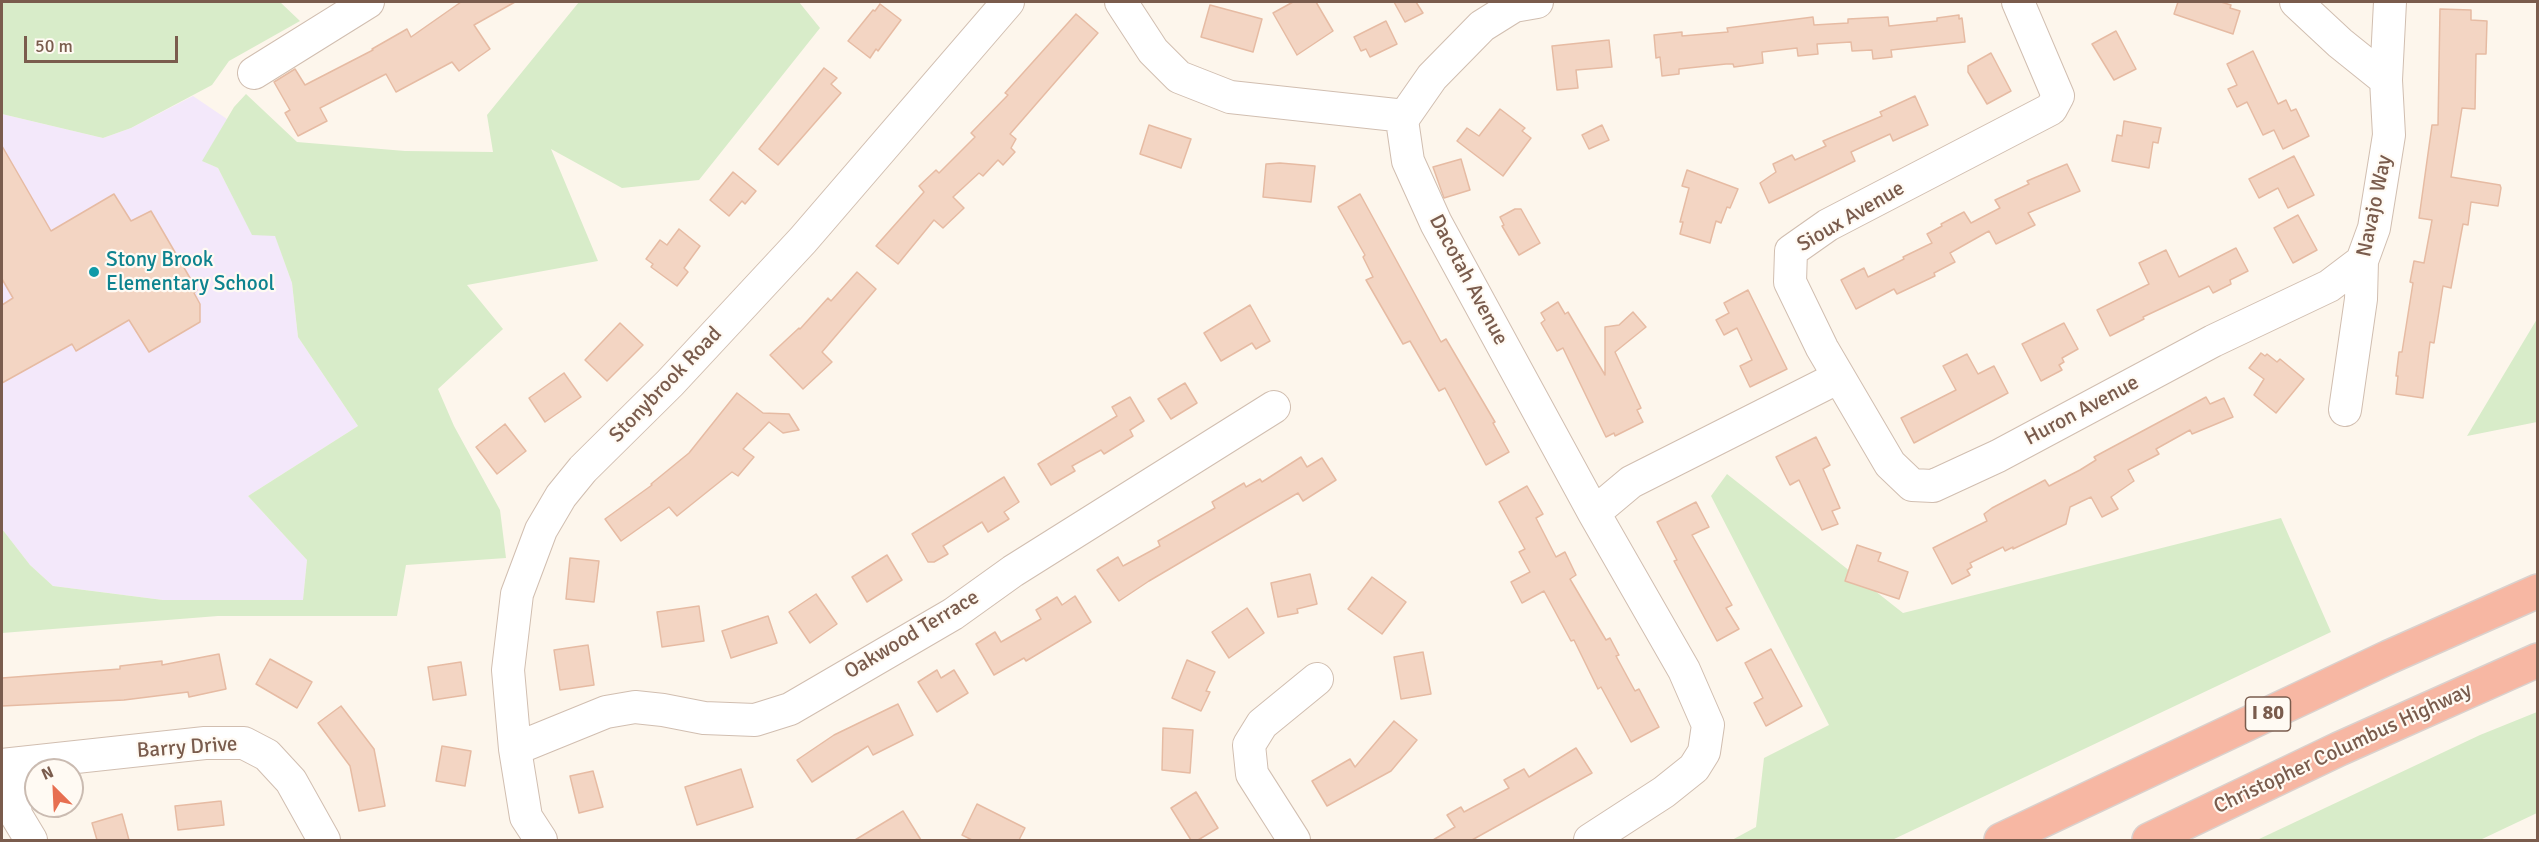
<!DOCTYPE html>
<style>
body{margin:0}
#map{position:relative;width:2539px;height:842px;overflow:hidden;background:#fdf6ec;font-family:Signika,sans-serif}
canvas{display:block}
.frame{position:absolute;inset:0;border:3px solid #7a5c4d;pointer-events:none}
.north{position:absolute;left:24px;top:758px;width:60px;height:60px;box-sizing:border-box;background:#fffaf3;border:2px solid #cabbb1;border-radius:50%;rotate:336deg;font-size:16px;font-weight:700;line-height:24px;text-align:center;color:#7a5c4d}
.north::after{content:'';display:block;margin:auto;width:21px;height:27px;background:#e76f51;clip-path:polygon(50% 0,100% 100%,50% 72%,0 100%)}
.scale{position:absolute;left:24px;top:36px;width:154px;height:27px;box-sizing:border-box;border:3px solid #7a5c4d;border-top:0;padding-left:8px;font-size:18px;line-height:21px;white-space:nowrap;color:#7a5c4d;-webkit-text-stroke:4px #fffaf3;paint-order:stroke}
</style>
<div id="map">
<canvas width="2539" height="842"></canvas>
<div class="frame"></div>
<div class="north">N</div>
<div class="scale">50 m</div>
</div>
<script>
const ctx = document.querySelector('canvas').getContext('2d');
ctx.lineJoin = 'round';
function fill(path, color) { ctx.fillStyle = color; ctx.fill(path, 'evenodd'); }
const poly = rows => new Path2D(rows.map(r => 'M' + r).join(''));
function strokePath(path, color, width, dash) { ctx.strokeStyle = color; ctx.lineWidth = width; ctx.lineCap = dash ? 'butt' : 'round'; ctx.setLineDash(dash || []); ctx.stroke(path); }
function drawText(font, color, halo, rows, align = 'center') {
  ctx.font = font + ' Signika,sans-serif'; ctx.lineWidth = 4.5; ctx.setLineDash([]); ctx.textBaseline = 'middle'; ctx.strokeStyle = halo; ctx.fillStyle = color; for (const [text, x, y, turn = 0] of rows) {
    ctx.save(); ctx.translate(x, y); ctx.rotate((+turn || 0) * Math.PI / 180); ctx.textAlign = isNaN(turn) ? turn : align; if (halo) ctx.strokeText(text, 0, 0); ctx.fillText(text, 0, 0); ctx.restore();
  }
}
fill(poly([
 [193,96,227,119,203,161,218,168,252,234,275,235,292,283,298,337,358,426,248,496,307,560,303,600,163,600,53,586,30,565,2,529,2,114,103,138,131,128]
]), '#f3e8fa');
fill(poly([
 [2,2,280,2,300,21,229,61,212,85,131,128,103,138,2,114],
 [579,2,799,2,820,28,699,180,622,188,551,149,598,261,467,285,503,329,438,389,454,426,500,510,506,558,406,565,397,616,218,616,2,633,2,529,30,565,53,586,163,600,303,600,307,560,248,496,358,426,298,337,292,283,275,236,252,235,218,168,202,161,234,107,246,94,297,142,405,151,493,152,487,115],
 [2537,319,2537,422,2467,436],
 [1727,474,1903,613,2281,518,2331,632,1892,840,1732,840,1756,827,1764,758,1829,725,1711,496],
 [2537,712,2537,813,2480,840,2257,840,2480,735]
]), '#d8ecc9');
const building = poly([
 [461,2,515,2,474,25,490,49,459,71,452,62,396,92,386,74,320,108,327,121,298,136,285,113,290,110,274,82,295,69,305,85,373,50,372,49,407,29,411,37,461,2],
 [1293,2,1316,2,1333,31,1297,55,1273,13,1293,2],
 [1394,2,1416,2,1423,13,1405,22,1394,2],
 [2178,2,2221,2,2231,5,2230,8,2240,11,2233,34,2174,14,2178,2],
 [880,4,901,20,878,51,876,49,870,58,848,41,873,10,875,11,880,4],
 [1210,5,1262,19,1253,52,1201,37,1210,5],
 [2440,9,2471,10,2471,20,2487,21,2486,54,2476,54,2475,109,2462,108,2451,177,2500,185,2501,188,2498,206,2471,202,2468,225,2463,224,2451,288,2443,286,2434,343,2430,342,2423,398,2396,394,2398,376,2396,376,2399,352,2402,352,2413,283,2410,282,2414,261,2424,263,2432,220,2419,218,2432,125,2438,125,2440,9],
 [1076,14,1098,33,1010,134,1016,139,1011,148,1015,152,1003,165,998,160,983,176,979,173,953,197,964,208,943,228,934,220,898,264,876,246,924,192,919,186,936,170,939,173,975,137,971,133,1008,95,1005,93,1076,14],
 [1959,15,1959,19,1962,18,1965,42,1891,50,1892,57,1873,59,1872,50,1852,51,1851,42,1817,44,1818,54,1798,56,1797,48,1762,52,1763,63,1734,67,1733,64,1726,64,1679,69,1679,74,1662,76,1660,57,1656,58,1654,35,1682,32,1682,36,1728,32,1727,28,1813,17,1814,25,1848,23,1848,19,1888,17,1889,26,1937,21,1937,18,1959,15],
 [1386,21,1397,44,1370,57,1366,49,1361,51,1354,37,1386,21],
 [2116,31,2136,69,2114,80,2092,44,2116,31],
 [1609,40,1612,67,1576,70,1578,88,1557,90,1552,46,1609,40],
 [2253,51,2278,104,2286,100,2291,111,2296,109,2309,136,2283,149,2274,130,2263,135,2247,102,2237,107,2228,89,2237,85,2227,64,2253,51],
 [1991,53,2011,91,1987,104,1968,72,1968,66,1991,53],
 [824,68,837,78,831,84,841,93,778,165,759,149,824,68],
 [1915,96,1928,125,1893,141,1890,134,1851,152,1855,161,1769,203,1760,183,1776,172,1773,164,1792,155,1795,160,1826,146,1823,141,1882,116,1880,112,1915,96],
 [1500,109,1525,128,1522,131,1531,138,1503,176,1457,141,1467,128,1479,136,1500,109],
 [2124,121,2161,128,2158,143,2153,142,2149,168,2112,161,2117,135,2122,136,2124,121],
 [1149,125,1191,139,1181,168,1140,154,1149,125],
 [1602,125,1609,140,1589,149,1582,135,1602,125],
 [2,146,51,231,114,194,131,221,151,211,197,290,194,293,200,304,200,322,149,352,129,320,76,351,72,344,2,383,2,305,13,298,2,279,2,146],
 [2294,156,2314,195,2288,208,2278,188,2259,198,2249,179,2294,156],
 [1461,159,1470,190,1444,198,1433,167,1461,159],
 [1280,163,1315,166,1311,202,1263,197,1266,164,1280,163],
 [2067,164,2080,191,2028,213,2035,225,1996,244,1989,231,1950,253,1955,262,1934,273,1935,276,1897,294,1894,289,1856,309,1841,280,1864,268,1868,277,1904,259,1903,257,1932,243,1927,234,1942,226,1941,224,1964,212,1971,223,2000,208,1995,200,2029,184,2027,181,2067,164],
 [1687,170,1738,189,1730,208,1727,207,1721,223,1716,221,1710,243,1680,234,1683,222,1680,222,1689,188,1682,186,1687,170],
 [733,172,756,191,745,204,742,201,729,216,710,200,733,172],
 [1360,194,1441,342,1446,339,1495,422,1493,423,1509,452,1486,465,1445,388,1439,391,1410,341,1403,344,1366,280,1373,277,1363,257,1365,255,1338,207,1360,194],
 [1515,209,1521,209,1540,243,1519,255,1502,226,1504,225,1500,217,1515,209],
 [2298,215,2317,250,2293,263,2274,228,2298,215],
 [679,229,700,246,684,268,688,272,677,286,651,267,653,264,646,259,660,240,667,245,679,229],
 [2236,248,2248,271,2230,280,2231,284,2213,293,2209,286,2143,317,2144,319,2110,336,2097,310,2149,284,2139,263,2166,250,2179,277,2236,248],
 [857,272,876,289,822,352,832,362,803,389,770,355,799,328,800,329,828,298,831,301,857,272],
 [1748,290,1787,369,1750,387,1740,366,1752,360,1737,328,1724,335,1716,320,1729,313,1724,303,1748,290],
 [1558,302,1565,314,1568,312,1605,375,1605,327,1619,325,1633,312,1646,327,1615,352,1641,408,1637,410,1643,422,1615,436,1614,433,1606,437,1563,348,1557,351,1541,323,1545,320,1541,313,1558,302],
 [1250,305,1270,341,1256,349,1252,343,1221,361,1204,333,1250,305],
 [620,323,643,345,607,381,585,360,620,323],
 [2064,323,2078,349,2062,358,2064,362,2059,365,2062,370,2041,381,2022,344,2064,323],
 [2261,353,2265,356,2267,354,2277,362,2280,359,2304,379,2276,413,2254,395,2264,379,2249,368,2261,353],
 [1967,354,1978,374,1994,366,2008,393,1914,443,1901,418,1956,390,1943,366,1967,354],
 [564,373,581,397,545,422,529,398,564,373],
 [1185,383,1197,403,1171,419,1158,399,1185,383],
 [737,393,763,413,789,414,799,430,783,433,769,422,743,449,754,457,738,476,732,472,677,516,669,507,621,541,605,519,652,485,651,484,689,453,737,393],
 [1130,397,1144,421,1130,430,1133,436,1104,454,1101,450,1072,466,1075,471,1051,485,1038,464,1117,416,1112,407,1130,397],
 [2206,397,2210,404,2224,398,2233,417,2192,434,2190,430,2156,449,2159,454,2128,470,2134,481,2111,497,2118,509,2102,517,2091,497,2070,507,2066,524,2013,549,2013,547,2005,551,2003,547,1970,563,1972,567,1967,570,1970,575,1952,584,1933,548,1987,521,1984,514,1992,508,2045,480,2049,486,2080,470,2096,460,2094,457,2206,397],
 [505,424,526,451,497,474,476,447,505,424],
 [1816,437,1830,465,1823,469,1840,508,1832,511,1838,524,1822,530,1799,480,1790,485,1776,457,1816,437],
 [1301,457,1307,467,1322,458,1336,480,1303,501,1298,493,1149,581,1119,601,1097,570,1118,557,1123,566,1160,546,1158,541,1215,508,1212,502,1244,483,1246,487,1260,479,1262,482,1301,457],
 [1004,477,1019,502,1004,512,1009,519,988,532,982,522,943,546,948,554,934,562,928,562,912,534,1004,477],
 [1527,486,1543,514,1536,518,1556,557,1565,552,1576,575,1570,579,1606,640,1610,638,1619,655,1616,656,1635,691,1639,689,1659,727,1631,742,1601,687,1598,689,1574,640,1571,641,1544,591,1522,603,1511,582,1530,572,1519,552,1525,549,1499,502,1527,486],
 [1696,502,1709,527,1692,535,1732,605,1726,608,1739,629,1717,641,1674,561,1677,560,1657,522,1696,502],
 [1857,545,1881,553,1878,561,1908,572,1899,599,1845,581,1857,545],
 [887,555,902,580,867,602,852,577,887,555],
 [570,558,599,561,594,602,566,599,570,558],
 [1310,574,1317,604,1297,609,1298,613,1278,617,1271,583,1310,574],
 [1372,577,1406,602,1382,634,1348,609,1372,577],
 [816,594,837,624,810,643,789,612,816,594],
 [1075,596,1091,622,1026,661,1024,658,994,675,976,644,995,632,1001,642,1041,619,1036,610,1057,597,1062,605,1075,596],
 [699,606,704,641,662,647,657,612,699,606],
 [1247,608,1264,633,1229,658,1212,632,1247,608],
 [768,616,777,643,731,658,722,631,768,616],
 [588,645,594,685,560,690,554,650,588,645],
 [1771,649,1802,706,1766,726,1754,703,1763,698,1745,663,1771,649],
 [1423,652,1431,694,1401,699,1394,657,1423,652],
 [219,654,226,689,189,697,188,692,124,700,2,706,2,678,120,669,120,666,162,661,162,665,219,654],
 [270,659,312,682,297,708,256,684,270,659],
 [1187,660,1215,672,1206,691,1210,692,1201,711,1172,698,1187,660],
 [461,662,466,695,433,700,428,667,461,662],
 [937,670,941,678,954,670,968,693,937,712,918,682,937,670],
 [898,704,913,735,873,755,868,746,812,782,797,760,834,735,898,704],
 [341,706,374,749,385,806,359,811,350,766,318,723,341,706],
 [1394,721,1417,740,1391,771,1327,806,1312,781,1350,759,1355,767,1394,721],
 [1163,728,1193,730,1190,773,1162,770,1163,728],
 [442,746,471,751,465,786,436,781,442,746],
 [1576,748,1592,773,1472,840,1433,840,1455,827,1447,815,1461,807,1464,812,1509,788,1504,780,1524,769,1529,777,1576,748],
 [741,769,753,807,697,825,685,787,741,769],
 [593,771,603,807,579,813,570,776,593,771],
 [1196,792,1218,828,1198,840,1191,840,1171,808,1196,792],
 [221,801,224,825,178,830,175,806,221,801],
 [977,804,1025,828,1019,840,972,840,962,835,977,804],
 [903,811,921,840,855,840,903,811],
 [122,814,129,840,97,840,92,823,122,814]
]);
fill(building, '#f3d5c3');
strokePath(building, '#e6bba3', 1.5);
const minor = poly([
 [1121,2,1153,51,1179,77,1230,97,1405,116],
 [1537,2,1514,6,1482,26,1432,77,1402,120,1408,161,1436,223,1594,513,1684,670,1708,725,1704,752,1694,768,1664,792,1590,840],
 [2018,2,2058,96,2051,109,1828,225,1791,251,1790,282,1822,348,1890,464,1912,485,1933,486,1998,456,2213,341,2329,286,2362,261],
 [2296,2,2340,43,2386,80],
 [254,73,368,2],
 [2345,410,2361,299,2362,261,2374,228,2389,135,2386,80,2390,2],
 [1594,513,1631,482,1839,377],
 [515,749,606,712,635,707,663,710,704,718,755,720,790,709,953,614,1013,571,1274,407],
 [2,765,205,743,244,743,267,755,291,781,324,840],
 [10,765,16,815,31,840],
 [541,840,526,817,515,749,508,670,517,594,541,530,561,496,583,469,670,383,803,240,1008,2],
 [1294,840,1252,774,1249,745,1262,724,1317,679]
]);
const highway = poly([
 [2001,840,2389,657,2538,591],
 [2149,840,2339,749,2538,660]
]);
strokePath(minor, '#d1beb0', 34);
strokePath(highway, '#dad1cd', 36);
strokePath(minor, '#fff', 32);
strokePath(highway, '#f7b7a3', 33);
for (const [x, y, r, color] of [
 [94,272,6,"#0f9aa8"]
]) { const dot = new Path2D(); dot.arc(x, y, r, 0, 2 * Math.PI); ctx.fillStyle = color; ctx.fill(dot); strokePath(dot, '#fffaf3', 2); }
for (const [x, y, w] of [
 [2268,714,45]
]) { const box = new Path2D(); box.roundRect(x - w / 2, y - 17, w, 34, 4.5); ctx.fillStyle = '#fffaf3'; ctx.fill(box); strokePath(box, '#7a5c4d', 1.5); }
drawText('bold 20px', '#7a5c4d', null, [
 ["I 80",2268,714]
]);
drawText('21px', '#7a5c4d', '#fffaf3', [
 ["Navajo Way",2375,206,-78],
 ["Sioux Avenue",1851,217,-30],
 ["Dacotah Avenue",1468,280,62],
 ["Stonybrook Road",666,385,-46],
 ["Huron Avenue",2082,411,-28],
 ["Oakwood Terrace",912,635,-31],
 ["Barry Drive",187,748,-4],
 ["Christopher Columbus Highway",2343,749,-25]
]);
drawText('21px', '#0d838f', '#fffaf3', [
 ["Stony Brook",106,260],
 ["Elementary School",106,284]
], 'left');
</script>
